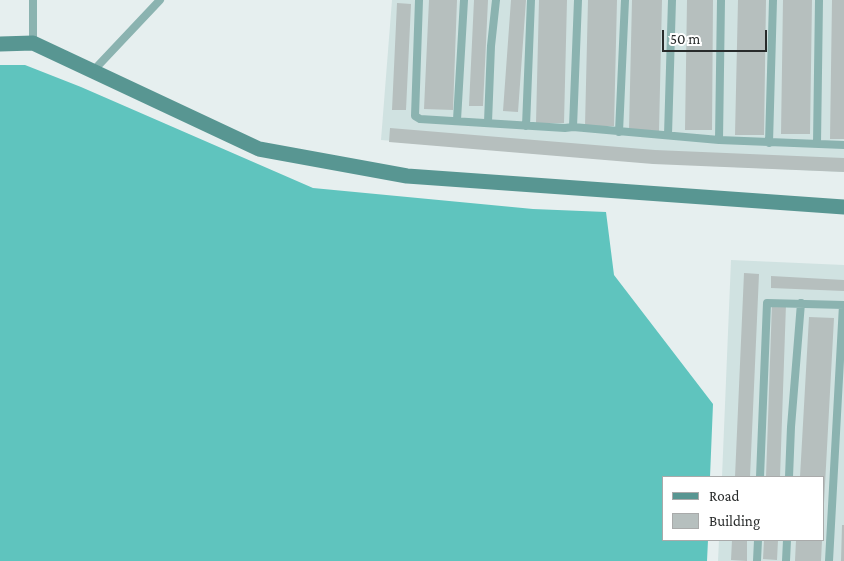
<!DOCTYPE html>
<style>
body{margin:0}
#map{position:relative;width:844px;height:561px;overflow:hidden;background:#e6efef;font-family:"Crimson Pro",serif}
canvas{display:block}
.legend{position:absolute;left:662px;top:476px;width:162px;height:65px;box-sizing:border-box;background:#fff;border:1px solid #a9aaaa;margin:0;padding:6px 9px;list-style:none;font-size:15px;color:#282b2b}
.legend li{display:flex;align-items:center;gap:10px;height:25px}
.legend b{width:25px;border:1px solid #a9aaaa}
.scale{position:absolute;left:662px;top:30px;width:105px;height:22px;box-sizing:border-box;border:2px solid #282b2b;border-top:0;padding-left:6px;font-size:15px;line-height:18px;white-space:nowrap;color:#282b2b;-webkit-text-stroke:4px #fff;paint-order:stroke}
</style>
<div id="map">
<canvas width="844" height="561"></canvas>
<ul class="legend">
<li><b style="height:6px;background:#589692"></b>Road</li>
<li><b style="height:14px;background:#b6bfbe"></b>Building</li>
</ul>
<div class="scale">50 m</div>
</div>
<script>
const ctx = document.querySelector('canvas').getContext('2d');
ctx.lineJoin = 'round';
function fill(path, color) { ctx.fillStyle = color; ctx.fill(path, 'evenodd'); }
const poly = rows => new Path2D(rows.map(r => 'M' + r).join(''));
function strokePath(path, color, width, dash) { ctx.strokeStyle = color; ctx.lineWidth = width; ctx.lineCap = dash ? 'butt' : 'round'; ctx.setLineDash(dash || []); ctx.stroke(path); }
fill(poly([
 [392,0,844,0,844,172,711,166,381,140],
 [731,260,844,265,844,561,718,561,719,540,823,540,823,477,722,477]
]), '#d0e2e1');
fill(poly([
 [0,65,25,65,81,87,313,188,533,209,606,212,614,275,713,404,710,477,663,477,663,540,708,540,707,561,0,561]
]), '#5fc4be');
fill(poly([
 [429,0,457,0,453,110,424,109],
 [474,0,488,0,483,106,469,106],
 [511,0,526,0,518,112,503,111],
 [539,0,567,0,564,123,536,123],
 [588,0,617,0,614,126,585,126],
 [632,0,662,0,659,131,629,130],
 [687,0,713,0,712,130,685,130],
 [738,0,766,0,764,135,735,135],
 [783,0,812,0,810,134,781,134],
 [832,0,844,0,844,139,830,139],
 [397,3,411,4,406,110,392,110],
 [390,128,655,150,844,158,844,172,653,164,389,142],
 [744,273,759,274,750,477,735,477],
 [771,276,844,280,844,291,771,288],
 [772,303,786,304,780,477,766,477],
 [809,317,834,318,824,503,823,503,823,477,800,477],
 [842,525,844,525,844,561,841,561],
 [732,540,747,540,747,561,731,560],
 [764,540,778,540,777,560,763,559],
 [796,540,822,540,821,561,795,561]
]), '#b6bfbe');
strokePath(poly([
 [33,0,33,43],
 [419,0,415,116,420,119,565,128,573,127,719,140,844,145],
 [93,71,160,0],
 [457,120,464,0],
 [488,122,491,46,496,0],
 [526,126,531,0],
 [573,127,578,0],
 [619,132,625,0],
 [668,135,672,0],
 [719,140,721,0],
 [769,143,773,0],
 [817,144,819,0],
 [760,477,767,303,844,305],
 [789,477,791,427,801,303],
 [757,561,758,540],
 [786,561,787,540],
 [829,561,843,305]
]), '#8bb3b0', 8);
strokePath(poly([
 [0,44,33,43,259,149,407,176,844,207]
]), '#589692', 15);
</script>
